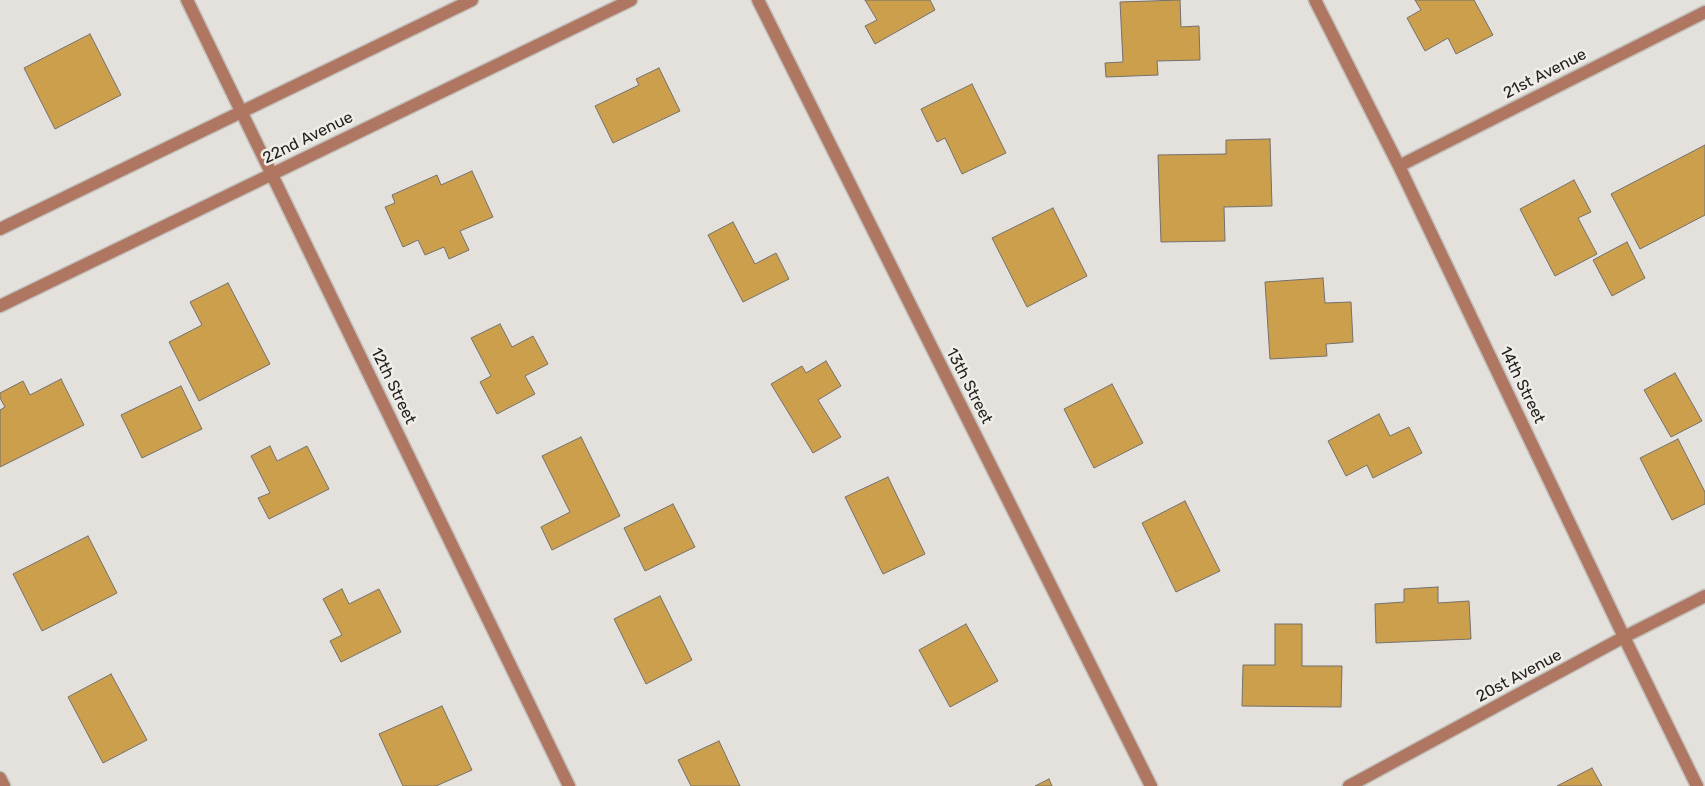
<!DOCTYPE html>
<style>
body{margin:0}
canvas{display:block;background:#e4e1dc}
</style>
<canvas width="1705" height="786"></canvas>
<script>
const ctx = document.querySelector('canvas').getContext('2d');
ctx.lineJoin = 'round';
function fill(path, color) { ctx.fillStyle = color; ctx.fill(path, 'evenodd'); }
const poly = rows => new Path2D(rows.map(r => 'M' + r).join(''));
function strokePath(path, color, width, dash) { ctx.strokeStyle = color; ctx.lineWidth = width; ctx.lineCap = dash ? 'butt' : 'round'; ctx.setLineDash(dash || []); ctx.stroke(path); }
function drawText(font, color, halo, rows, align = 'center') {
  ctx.font = font + ' Rubik,sans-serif'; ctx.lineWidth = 5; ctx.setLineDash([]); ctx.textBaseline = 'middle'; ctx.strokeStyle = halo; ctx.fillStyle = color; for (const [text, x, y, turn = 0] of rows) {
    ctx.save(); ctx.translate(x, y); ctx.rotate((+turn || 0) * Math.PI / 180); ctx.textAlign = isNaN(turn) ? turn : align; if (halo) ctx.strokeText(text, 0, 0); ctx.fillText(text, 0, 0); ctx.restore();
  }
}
const building = poly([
 [865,0,930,0,935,10,875,44,865,26,877,20,865,0],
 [1180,0,1181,27,1199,26,1200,60,1157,61,1158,75,1106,77,1105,63,1123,62,1120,2,1180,0],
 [1415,0,1474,0,1493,35,1456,54,1448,38,1425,51,1407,18,1421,10,1415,0],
 [90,34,121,95,55,129,24,68,90,34],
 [659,68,680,111,613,143,595,106,639,85,636,79,659,68],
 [972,84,1006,153,962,174,945,138,937,142,921,109,972,84],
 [1270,139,1272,206,1224,207,1225,241,1161,242,1158,155,1226,154,1226,140,1270,139],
 [1705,145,1705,215,1640,249,1611,194,1705,145],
 [472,171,493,217,460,231,469,250,449,259,444,247,425,255,418,240,403,247,385,207,395,203,392,195,437,175,441,185,472,171],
 [1574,180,1591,212,1578,218,1597,254,1555,276,1520,209,1574,180],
 [1053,208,1087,276,1027,307,992,238,1053,208],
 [733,222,755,264,776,253,789,279,743,302,708,235,733,222],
 [1627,242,1645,278,1612,296,1593,260,1627,242],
 [1323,278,1325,303,1351,302,1353,342,1326,344,1327,356,1270,359,1265,282,1323,278],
 [228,283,270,364,199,401,169,342,202,325,190,302,228,283],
 [500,324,512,347,533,336,548,364,525,376,535,394,497,414,480,382,491,376,471,338,500,324],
 [826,361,841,386,818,400,841,437,813,453,771,384,802,366,806,373,826,361],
 [1675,373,1702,421,1671,437,1644,390,1675,373],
 [61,379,84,425,0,467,0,410,5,407,0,398,0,393,23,381,30,395,61,379],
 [1112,384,1143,443,1094,468,1064,409,1112,384],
 [181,386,202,429,142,458,121,415,181,386],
 [1379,414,1390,436,1409,427,1422,453,1373,478,1367,465,1346,476,1328,441,1379,414],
 [581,437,620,516,552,550,541,527,570,512,542,456,581,437],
 [1678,439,1705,492,1705,504,1672,520,1640,458,1678,439],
 [270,446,277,461,307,446,329,489,269,519,258,498,270,493,251,456,270,446],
 [888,477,925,554,883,574,845,497,888,477],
 [1185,501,1220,571,1176,592,1142,523,1185,501],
 [673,504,695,547,645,571,624,528,673,504],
 [88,536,117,593,42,631,13,574,88,536],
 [1438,587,1438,603,1469,601,1471,639,1376,643,1375,604,1404,602,1404,589,1438,587],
 [342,589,349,604,379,589,401,632,341,662,330,641,342,635,323,599,342,589],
 [660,596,692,660,646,684,614,619,660,596],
 [966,624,998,681,950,707,919,650,966,624],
 [1275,624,1302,624,1302,666,1342,666,1341,707,1242,706,1243,665,1275,665,1275,624],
 [111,674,147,740,103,763,68,697,111,674],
 [442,706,472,770,436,786,403,786,379,734,442,706],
 [719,741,740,786,691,786,678,760,719,741],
 [1592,768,1602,786,1557,786,1592,768],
 [1049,779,1052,786,1035,786,1049,779]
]);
fill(building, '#cc9f4d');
strokePath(building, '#73716d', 1);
const minor = poly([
 [187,0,569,786],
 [758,0,1151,786],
 [1315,0,1399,166,1624,637,1697,786],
 [1399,166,1705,12],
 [0,229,472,0],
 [0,306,631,0],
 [0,778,4,786],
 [1349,786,1624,637,1705,596]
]);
strokePath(minor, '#c1bfba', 15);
strokePath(minor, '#af7662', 12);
drawText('16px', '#242321', '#f1eee9', [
 ["21st Avenue",1545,74,-27],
 ["22nd Avenue",308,138,-26],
 ["14th Street",1522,385,64],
 ["12th Street",393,386,64],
 ["13th Street",969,386,63],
 ["20st Avenue",1519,676,-28]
]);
</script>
